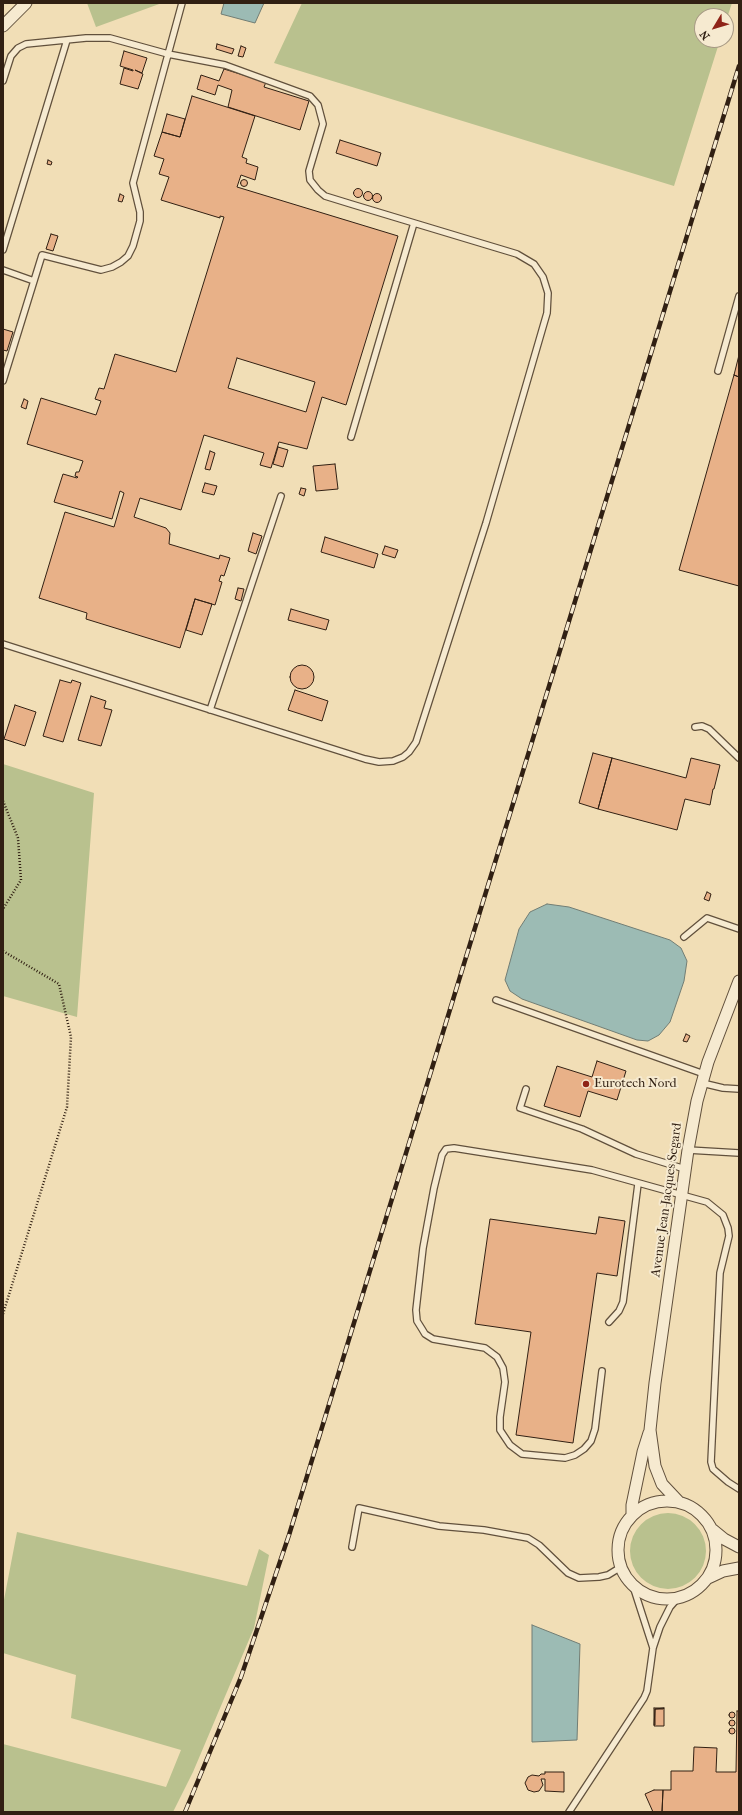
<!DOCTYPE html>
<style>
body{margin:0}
#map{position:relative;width:742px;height:1815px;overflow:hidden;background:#f1deb6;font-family:"IM FELL French Canon",serif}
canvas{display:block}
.frame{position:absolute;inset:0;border:4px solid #312013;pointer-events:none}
.north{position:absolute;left:694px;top:8px;width:40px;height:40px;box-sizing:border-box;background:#f6ead0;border:1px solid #a79984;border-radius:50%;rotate:232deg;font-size:11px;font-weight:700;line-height:16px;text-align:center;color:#312013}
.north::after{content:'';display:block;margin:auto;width:14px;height:18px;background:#8f2418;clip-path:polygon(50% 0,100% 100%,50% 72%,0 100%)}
</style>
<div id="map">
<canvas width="742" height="1815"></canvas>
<div class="frame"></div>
<div class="north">N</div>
</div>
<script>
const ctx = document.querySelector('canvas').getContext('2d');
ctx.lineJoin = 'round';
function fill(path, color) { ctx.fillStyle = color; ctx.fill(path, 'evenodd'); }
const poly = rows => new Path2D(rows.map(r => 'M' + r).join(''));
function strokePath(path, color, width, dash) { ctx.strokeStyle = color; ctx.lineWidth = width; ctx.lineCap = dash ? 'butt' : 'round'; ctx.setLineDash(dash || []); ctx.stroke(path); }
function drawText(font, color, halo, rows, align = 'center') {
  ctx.font = font + ' "IM FELL French Canon",serif'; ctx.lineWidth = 4; ctx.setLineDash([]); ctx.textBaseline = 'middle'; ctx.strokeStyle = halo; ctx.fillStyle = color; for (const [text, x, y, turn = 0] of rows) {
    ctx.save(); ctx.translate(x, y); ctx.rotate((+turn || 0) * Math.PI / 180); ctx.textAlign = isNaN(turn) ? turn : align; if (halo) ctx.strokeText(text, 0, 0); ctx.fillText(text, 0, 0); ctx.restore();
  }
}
fill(poly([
 [87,3,162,3,96,27],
 [302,3,732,3,726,21,726,16,702,16,702,40,720,40,674,186,274,63],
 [3,764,94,793,77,1017,3,996],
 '630 1551a38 38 0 1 1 76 0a38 38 0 1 1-76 0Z',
 [17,1532,247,1586,259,1549,269,1555,254,1628,193,1772,173,1812,3,1812,3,1744,166,1787,181,1750,71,1718,76,1675,3,1653,3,1605]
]), '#b9c18e');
const water = poly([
 [224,3,264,3,255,23,221,14,224,3],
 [547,904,569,907,670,940,681,948,687,961,684,981,670,1022,659,1035,648,1041,637,1040,522,999,510,991,505,980,519,929,530,912,547,904],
 [532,1625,580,1644,577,1740,532,1742,532,1625]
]);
fill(water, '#9cbbb4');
strokePath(water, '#717d74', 1);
const building = poly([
 [217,44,234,49,232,54,216,49,217,44],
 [241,46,246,48,243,57,238,56,241,46],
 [124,51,147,58,142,73,135,70,143,74,138,89,120,84,124,68,133,71,133,70,120,66,124,51],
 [224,69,266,82,264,87,309,101,300,130,228,107,232,90,218,85,215,95,197,89,201,75,219,81,224,69],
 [192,96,255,116,242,157,247,159,246,163,258,167,255,180,241,175,237,187,398,236,346,405,322,397,307,449,279,442,271,468,260,465,264,453,204,435,181,510,140,498,134,517,166,528,170,533,169,544,219,559,220,555,230,558,224,576,221,575,219,581,222,582,215,605,195,599,180,648,86,619,87,613,39,598,65,512,114,527,124,493,120,491,112,519,54,502,63,474,77,478,78,477,75,476,76,472,79,472,83,461,27,444,41,398,96,415,101,401,95,399,99,388,104,389,115,354,176,372,224,217,220,216,220,218,161,200,169,177,159,174,164,159,154,156,162,132,180,137,192,96],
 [237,358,315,382,306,412,228,388,237,358],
 [167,114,185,119,180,137,162,132,167,114],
 [340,140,381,153,377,166,336,153,340,140],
 [48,160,52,162,51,165,47,164,48,160],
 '240.5 183a3.5 3.5 0 1 1 7 0a3.5 3.5 0 1 1-7 0Z',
 '353.5 193a4.5 4.5 0 1 1 9 0a4.5 4.5 0 1 1-9 0Z',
 '363.5 196a4.5 4.5 0 1 1 9 0a4.5 4.5 0 1 1-9 0Z',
 '372.5 198a4.5 4.5 0 1 1 9 0a4.5 4.5 0 1 1-9 0Z',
 [120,194,124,196,122,202,118,201,120,194],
 [51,234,58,236,53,251,46,249,51,234],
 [3,329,13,332,7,351,3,350,3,329],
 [739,355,739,377,734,375,739,355],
 [734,375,739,377,739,586,679,570,734,375],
 [24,399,28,401,26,409,21,407,24,399],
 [278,447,288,450,283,467,273,464,278,447],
 [210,451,215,453,210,470,205,469,210,451],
 [335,464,338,489,316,491,313,466,335,464],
 [205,483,217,486,214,495,202,492,205,483],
 [301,488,306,489,304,496,299,494,301,488],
 [253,533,262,536,256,554,248,551,253,533],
 [325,537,378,554,374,568,321,552,325,537],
 [385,546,398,550,395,558,382,554,385,546],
 [238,588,244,589,241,601,235,599,238,588],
 [195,599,212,604,202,635,186,630,195,599],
 [291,609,329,620,326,630,288,620,291,609],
 '290 677a12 12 0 1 1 24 0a12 12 0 1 1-24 0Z',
 [60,680,71,683,72,680,81,683,63,742,43,736,60,680],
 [295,690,328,701,322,721,288,710,295,690],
 [91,696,106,701,104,708,112,710,101,746,78,740,91,696],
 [15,705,36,712,25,746,4,739,15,705],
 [593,753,612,758,598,809,579,803,593,753],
 [612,758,686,778,691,758,720,765,714,789,713,789,710,805,685,799,677,830,598,809,612,758],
 [707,892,711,894,709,901,704,899,707,892],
 [686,1034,690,1036,687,1042,683,1041,686,1034],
 [597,1061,626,1071,617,1100,588,1091,580,1117,544,1106,557,1066,592,1077,597,1061],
 [599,1217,625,1221,617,1276,597,1273,573,1443,516,1435,531,1332,475,1324,490,1219,596,1234,599,1217],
 [654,1708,664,1708,663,1709,655,1709,655,1725,654,1725,654,1708],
 [664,1708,664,1726,654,1726,655,1709,664,1708],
 [737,1711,739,1711,739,1812,662,1812,663,1790,671,1790,671,1771,693,1771,694,1747,717,1748,716,1772,736,1772,737,1711],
 '729 1715a3 3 0 1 1 6 0a3 3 0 1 1-6 0Z',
 '729 1723a3 3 0 1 1 6 0a3 3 0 1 1-6 0Z',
 '729 1731a3 3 0 1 1 6 0a3 3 0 1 1-6 0Z',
 [545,1772,564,1772,564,1792,545,1791,545,1779,541,1779,543,1785,539,1791,534,1792,528,1790,525,1783,528,1777,532,1775,539,1776,541,1774,545,1774,545,1772],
 [654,1790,663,1790,662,1812,653,1812,645,1794,654,1790]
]);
fill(building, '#e8b188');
strokePath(building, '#312013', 1);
const service = poly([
 [3,81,11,56,18,48,26,44,86,38,110,38,168,54,225,65,310,96,318,105,323,124,309,171,310,180,318,190,325,196,351,204,517,254,534,264,543,277,548,293,547,313,486,523,416,742,409,752,403,757,393,761,379,762,365,759,3,644],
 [3,250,67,40],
 [3,270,34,281],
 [718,371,739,296],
 [3,381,42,255,101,270,112,267,121,262,128,256,133,246,140,221,140,212,133,183,182,3],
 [351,437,414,223],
 [210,710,281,496],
 [695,727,702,726,709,729,739,758],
 [684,937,707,918,739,929],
 [496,1000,704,1074],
 [702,1083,723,1088,739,1089],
 [526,1089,520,1108,582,1129,636,1154,685,1169],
 [688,1150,739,1153],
 [609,1322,619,1311,623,1302,638,1184],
 [602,1371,595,1429,591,1441,584,1449,575,1455,565,1458,522,1454,510,1445,500,1430,500,1417,505,1382,503,1368,497,1357,485,1348,433,1339,425,1334,422,1329,417,1321,416,1310,423,1248,434,1188,442,1155,446,1149,454,1148,592,1170,707,1202,723,1215,728,1228,729,1236,720,1273,711,1462,713,1469,728,1482,739,1489],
 [352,1547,359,1508,439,1526,484,1530,528,1538,539,1545,568,1573,579,1578,599,1577,608,1575,621,1567],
 [633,1586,653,1648],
 [569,1812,644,1698,647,1691,653,1648,660,1627,670,1607,677,1599]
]);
const minor = poly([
 [3,26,26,3],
 '618 1550a49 49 0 1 1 98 0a49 49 0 1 1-98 0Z',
 [678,1501,662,1484,655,1466,650,1430,655,1383,688,1150,697,1101,708,1062,739,981],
 [632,1515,632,1505,643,1452,649,1433],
 [713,1530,724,1539,739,1547],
 [708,1578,723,1571,739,1568]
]);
strokePath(service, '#61503c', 8);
strokePath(minor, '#61503c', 13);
strokePath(poly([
 [3,801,18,838,21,880,3,909],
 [3,951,59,984,71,1037,67,1107,3,1314]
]), '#312013', 2.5, [1, 2]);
strokePath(service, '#f6ead0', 5.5);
strokePath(minor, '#f6ead0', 11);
const rail = poly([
 [185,1812,241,1677,289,1535,739,66]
]);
strokePath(rail, '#312013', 4.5);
strokePath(rail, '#f6ead0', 3, [9]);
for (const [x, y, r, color] of [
 [586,1084,4,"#8f2418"]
]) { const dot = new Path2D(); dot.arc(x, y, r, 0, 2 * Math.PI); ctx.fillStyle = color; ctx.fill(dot); strokePath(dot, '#f6ead0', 1.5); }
drawText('13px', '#312013', '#f6ead0', [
 ["Eurotech Nord",594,1084]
], 'left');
drawText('13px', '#312013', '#f6ead0', [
 ["Avenue Jean-Jacques Segard",667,1200,-82]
]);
</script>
